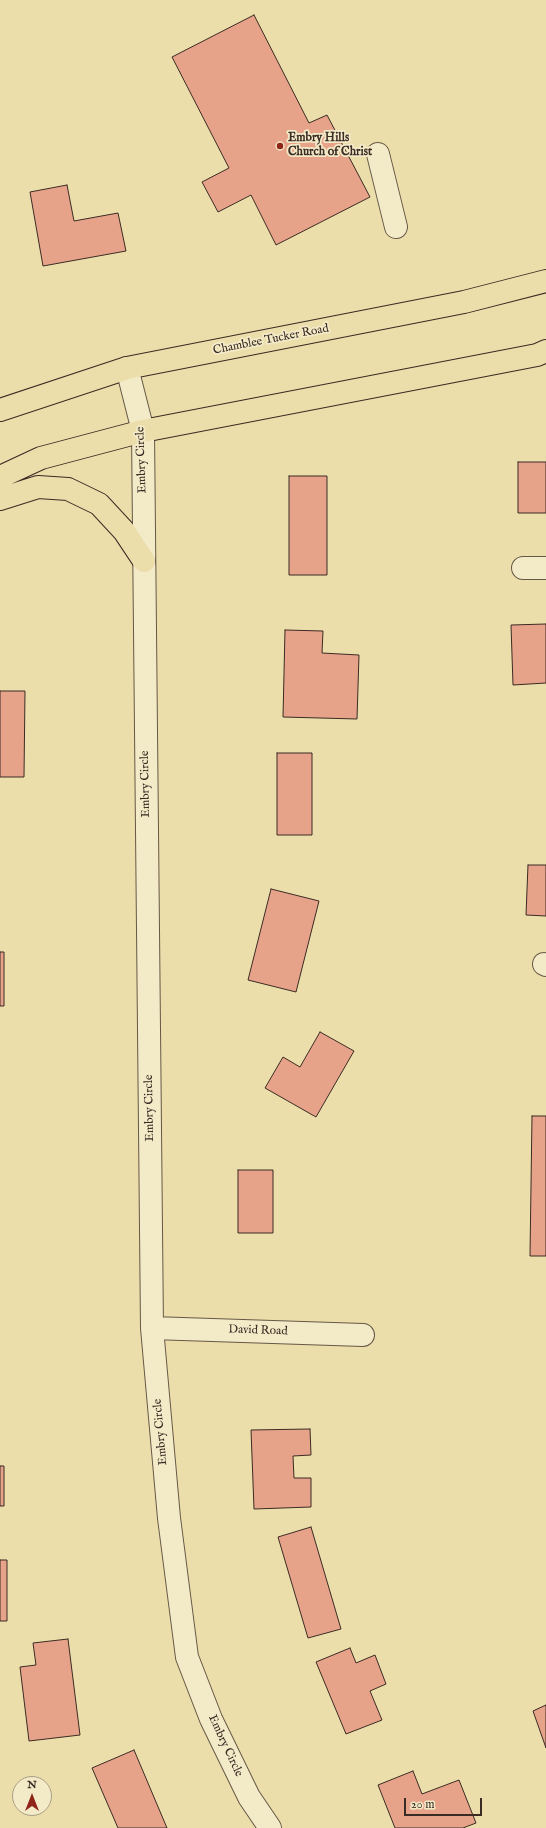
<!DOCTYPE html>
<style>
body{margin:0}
#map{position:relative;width:546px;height:1828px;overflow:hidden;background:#ecdeaa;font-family:"IM FELL English",serif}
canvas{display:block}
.north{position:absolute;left:12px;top:1776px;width:40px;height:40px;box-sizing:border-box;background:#f3eac8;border:1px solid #a99e86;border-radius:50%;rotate:0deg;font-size:11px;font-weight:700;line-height:16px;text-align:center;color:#3a2b24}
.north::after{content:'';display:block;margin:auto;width:14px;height:18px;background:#8f2418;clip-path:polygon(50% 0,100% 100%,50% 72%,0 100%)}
.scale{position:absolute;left:404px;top:1798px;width:78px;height:18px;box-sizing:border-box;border:2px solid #3a2b24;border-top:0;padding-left:5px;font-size:12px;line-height:14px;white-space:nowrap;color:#3a2b24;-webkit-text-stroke:3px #f3eac8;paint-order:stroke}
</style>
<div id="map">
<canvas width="546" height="1828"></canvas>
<div class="north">N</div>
<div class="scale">20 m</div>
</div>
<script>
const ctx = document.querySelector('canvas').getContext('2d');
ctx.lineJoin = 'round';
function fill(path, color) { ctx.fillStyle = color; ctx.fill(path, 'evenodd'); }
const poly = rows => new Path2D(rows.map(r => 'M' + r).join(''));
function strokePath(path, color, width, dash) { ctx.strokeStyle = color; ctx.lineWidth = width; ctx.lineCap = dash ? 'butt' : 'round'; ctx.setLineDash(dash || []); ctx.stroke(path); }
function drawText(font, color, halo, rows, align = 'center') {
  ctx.font = font + ' "IM FELL English",serif'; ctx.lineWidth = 3.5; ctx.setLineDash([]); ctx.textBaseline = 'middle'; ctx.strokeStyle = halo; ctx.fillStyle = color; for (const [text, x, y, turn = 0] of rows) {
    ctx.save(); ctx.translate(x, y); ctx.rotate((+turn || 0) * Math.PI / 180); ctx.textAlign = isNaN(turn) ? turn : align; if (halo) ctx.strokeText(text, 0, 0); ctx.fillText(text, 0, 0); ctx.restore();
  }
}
const building = poly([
 [254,15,309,123,327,115,370,197,276,245,251,195,218,212,202,182,229,168,172,57,254,15],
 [67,185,74,221,118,213,126,251,43,266,30,192,67,185],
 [518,462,546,462,546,513,518,513,518,462],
 [289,476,327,476,327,575,289,575,289,476],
 [546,624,546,683,513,685,511,625,546,624],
 [285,630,323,631,322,653,359,655,357,719,283,717,285,630],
 [0,691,25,691,24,777,0,777,0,691],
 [277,753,312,753,312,835,277,835,277,753],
 [528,865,546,865,546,916,526,915,528,865],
 [271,889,319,901,296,992,248,980,271,889],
 [0,952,4,952,4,1006,0,1006,0,952],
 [320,1032,354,1051,316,1117,265,1088,283,1057,300,1067,320,1032],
 [532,1116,546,1116,546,1256,530,1256,532,1116],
 [238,1170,273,1170,273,1233,238,1233,238,1170],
 [310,1429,311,1455,293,1456,294,1478,311,1478,311,1507,254,1509,251,1430,310,1429],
 [0,1466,4,1466,4,1506,0,1506,0,1466],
 [311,1527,341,1629,308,1638,278,1537,311,1527],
 [0,1560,7,1560,7,1621,0,1621,0,1560],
 [68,1639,80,1735,29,1741,20,1667,36,1665,33,1643,68,1639],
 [350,1648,356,1663,375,1655,386,1684,370,1691,382,1720,346,1734,316,1662,350,1648],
 [546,1705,546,1748,533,1711,546,1705],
 [134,1750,167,1828,118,1828,92,1768,134,1750],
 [413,1771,422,1794,459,1780,476,1823,463,1828,395,1828,378,1785,413,1771]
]);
fill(building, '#e7a389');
strokePath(building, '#3a2b24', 1);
const minor = poly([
 [378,154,396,227],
 [127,368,143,431,152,1328,169,1518,187,1657,211,1719,249,1797,270,1828],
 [523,568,546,568],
 [544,964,546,965],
 [152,1328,363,1335]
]);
const major = poly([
 [0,410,127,368,464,302,546,281],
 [0,477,41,458,143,431,537,355,546,351],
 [0,499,38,487,68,489,99,504,124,531,144,561]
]);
strokePath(minor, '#665846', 24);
strokePath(major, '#3a2b24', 24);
strokePath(minor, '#f3eac8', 22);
strokePath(major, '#ecdeaa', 22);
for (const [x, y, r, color] of [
 [280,146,4,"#8f2418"]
]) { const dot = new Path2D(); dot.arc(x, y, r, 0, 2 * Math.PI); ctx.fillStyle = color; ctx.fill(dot); strokePath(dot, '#f3eac8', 1.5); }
drawText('bold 12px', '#3a2b24', '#f3eac8', [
 ["Embry Hills",288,139],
 ["Church of Christ",288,153]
], 'left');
drawText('12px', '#3a2b24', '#f3eac8', [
 ["Chamblee Tucker Road",271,340,-11],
 ["Embry Circle",142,460,-92],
 ["Embry Circle",146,784,-91],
 ["Embry Circle",150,1108,-91],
 ["David Road",258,1331,2],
 ["Embry Circle",161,1432,-95],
 ["Embry Circle",225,1746,65]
]);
</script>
